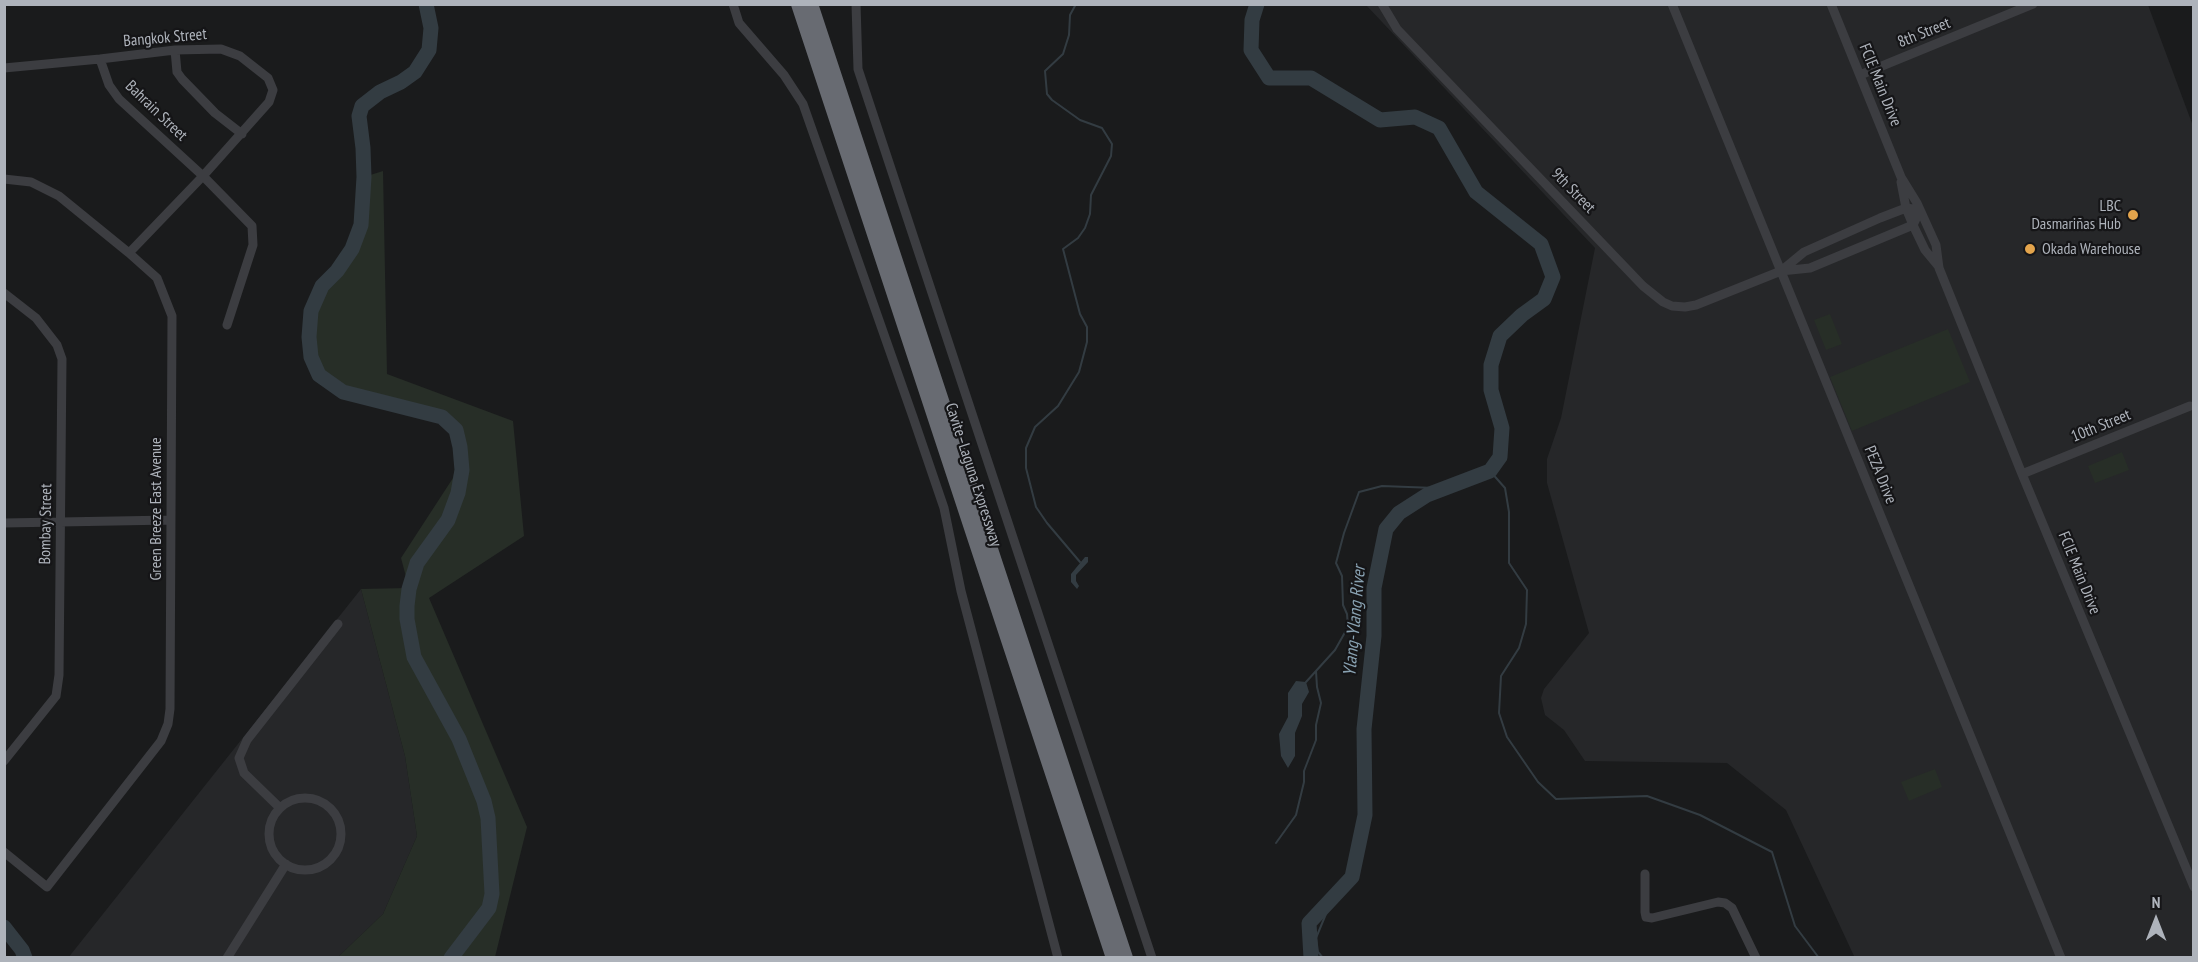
<!DOCTYPE html>
<meta charset="utf-8">
<style>
body{margin:0}
#map{position:relative;width:2198px;height:962px;overflow:hidden;background:#1a1b1c;font-family:"PT Sans Narrow",sans-serif}
canvas{display:block}
.frame{position:absolute;inset:0;border:6px solid #aeb3bb;pointer-events:none}
.north{position:absolute;left:2126px;top:890px;width:60px;height:60px;-webkit-text-stroke:4px #151517;paint-order:stroke;rotate:0deg;font-size:16px;font-weight:700;line-height:24px;text-align:center;color:#aeb3bb}
.north::after{content:'';display:block;margin:auto;width:21px;height:27px;background:#aeb3bb;clip-path:polygon(50% 0,100% 100%,50% 72%,0 100%)}
</style>
<div id="map">
<canvas width="2198" height="962"></canvas>
<div class="frame"></div>
<div class="north">N</div>
</div>
<script>
const ctx = document.querySelector('canvas').getContext('2d');
ctx.lineJoin = 'round';
function fill(path, color) { ctx.fillStyle = color; ctx.fill(path, 'evenodd'); }
const poly = rows => new Path2D(rows.map(r => 'M' + r).join(''));
function strokePath(path, color, width, dash) { ctx.strokeStyle = color; ctx.lineWidth = width; ctx.lineCap = dash ? 'butt' : 'round'; ctx.setLineDash(dash || []); ctx.stroke(path); }
function drawText(font, color, halo, rows, align = 'center') {
  ctx.font = font + ' "PT Sans Narrow",sans-serif'; ctx.lineWidth = 4.5; ctx.setLineDash([]); ctx.textBaseline = 'middle'; ctx.strokeStyle = halo; ctx.fillStyle = color; for (const [text, x, y, turn = 0] of rows) {
    ctx.save(); ctx.translate(x, y); ctx.rotate((+turn || 0) * Math.PI / 180); ctx.textAlign = isNaN(turn) ? turn : align; if (halo) ctx.strokeText(text, 0, 0); ctx.fillText(text, 0, 0); ctx.restore();
  }
}
fill(poly([
 [1366,5,2148,5,2193,126,2193,957,1854,956,1786,810,1727,763,1585,761,1564,730,1545,715,1541,698,1544,689,1589,633,1547,483,1547,459,1561,418,1595,248],
 [361,589,405,756,417,836,383,914,338,957,68,958]
]), '#262729');
fill(poly([
 [383,171,387,374,513,421,524,536,429,598,527,827,495,957,338,957,383,914,417,836,405,756,361,589,409,588,401,558,453,478,460,447,456,430,442,417,398,407,362,403,343,392,319,375,311,357,309,337,311,311,322,286,337,271,352,249,361,225,364,177],
 [1830,314,1842,344,1826,350,1814,320],
 [1948,329,1970,382,1852,431,1830,377],
 [2122,452,2129,470,2095,483,2088,466],
 [1935,769,1942,787,1909,801,1901,782]
]), '#272e27');
fill(poly([
 [1085,557,1088,557,1088,562,1076,575,1076,581,1079,586,1077,589,1071,582,1071,574],
 [1296,681,1306,682,1309,692,1302,704,1302,716,1295,733,1295,756,1288,768,1281,756,1279,734,1288,717,1288,693]
]), '#333c42');
strokePath(poly([
 [1076,4,1070,15,1069,35,1063,54,1045,71,1047,94,1052,100,1080,120,1102,128,1112,144,1111,156,1091,195,1090,214,1085,228,1078,238,1063,249,1080,314,1087,327,1087,342,1079,372,1058,406,1035,427,1026,448,1026,468,1036,507,1047,523,1080,562],
 [1490,471,1505,488,1509,512,1509,563,1527,590,1526,624,1519,648,1501,676,1499,713,1507,737,1538,782,1556,799,1647,796,1700,815,1772,852,1795,926,1819,958],
 [1306,682,1335,650,1348,627,1347,614,1343,605,1342,576,1336,563,1344,533,1359,492,1382,486,1435,488,1461,483],
 [1276,843,1296,815,1304,782,1304,771,1316,740,1316,725,1321,703,1317,687,1316,671],
 [1323,958,1318,952,1316,938,1333,897]
]), '#333c42', 2);
strokePath(poly([
 [426,4,431,28,429,50,415,72,401,82,380,92,362,106,359,116,363,148,364,177,361,225,352,249,337,271,322,286,311,311,309,337,311,357,319,375,343,392,442,417,456,430,460,447,462,470,458,493,448,520,417,563,409,589,407,606,407,619,414,657,459,739,484,801,488,818,492,894,489,908,451,958],
 [1257,4,1252,20,1251,50,1269,78,1311,78,1380,120,1415,117,1439,128,1476,192,1541,244,1553,277,1544,299,1522,315,1500,336,1491,365,1491,390,1502,428,1500,457,1490,471,1427,495,1399,513,1386,529,1374,588,1374,636,1364,729,1365,815,1352,877,1309,923,1311,958],
 [4,927,22,950,25,958]
]), '#333c42', 15);
strokePath(poly([
 [733,4,739,23,784,75,803,104,913,417,944,508,961,591,1058,958],
 [856,4,858,69,1152,958],
 [1382,4,1397,29,1643,286,1663,302,1672,306,1685,307,1696,305,1781,271,1810,268,1913,225,1920,210],
 [1672,4,2061,958],
 [1831,4,1901,177,1917,203,1936,245,1939,268,2022,474,2194,887],
 [175,50,177,72,182,79,215,113,242,134],
 [100,59,109,85,119,99,203,176,252,226,253,245,227,325],
 [4,68,100,59,175,50,221,49,240,56,268,78,273,90,269,102,203,176,129,253],
 [1860,75,2033,4],
 [4,179,31,182,59,196,129,253,157,278,172,316,170,709,168,724,161,741,47,887,4,852],
 [1901,182,1906,208,1913,225,1925,250,1939,267],
 [1781,271,1804,252,1880,218,1906,208,1920,210],
 [4,293,36,318,57,345,62,359,59,675,56,696,4,761],
 [2022,474,2190,406],
 [4,523,171,520],
 '269 834a36 36 0 1 1 72 0a36 36 0 1 1-72 0Z',
 [280,808,244,773,239,758,247,740,338,624],
 [1645,874,1645,912,1646,917,1652,918,1718,902,1725,903,1732,908,1756,958],
 [227,958,286,864]
]), '#3c3d41', 9);
strokePath(poly([
 [798,4,1113,958],
 [811,4,1126,958]
]), '#686b72', 14);
for (const [x, y, r, color] of [
 [2133,215,6,"#e3a44c"],
 [2030,249,6,"#e3a44c"]
]) { const dot = new Path2D(); dot.arc(x, y, r, 0, 2 * Math.PI); ctx.fillStyle = color; ctx.fill(dot); strokePath(dot, '#151517', 2); }
drawText('16px', '#aeb3bb', '#151517', [
 ["8th Street",1924,33,-22],
 ["Bangkok Street",165,38,-5],
 ["FCIE Main Drive",1880,85,68],
 ["Bahrain Street",156,111,44],
 ["9th Street",1573,191,46],
 ["10th Street",2101,426,-22],
 ["Cavite–Laguna Expressway",973,475,72],
 ["PEZA Drive",1880,475,68],
 ["Green Breeze East Avenue",156,509,-90],
 ["Bombay Street",46,524,-89],
 ["FCIE Main Drive",2079,573,68]
]);
drawText('16px', '#aeb3bb', '#151517', [
 ["LBC",2121,206],
 ["Dasmariñas Hub",2121,224],
 ["Okada Warehouse",2042,249,"left"]
], 'right');
drawText('italic 18px', '#89a2b2', '#151517', [
 ["Ylang-Ylang River",1355,621,-85]
]);
</script>
